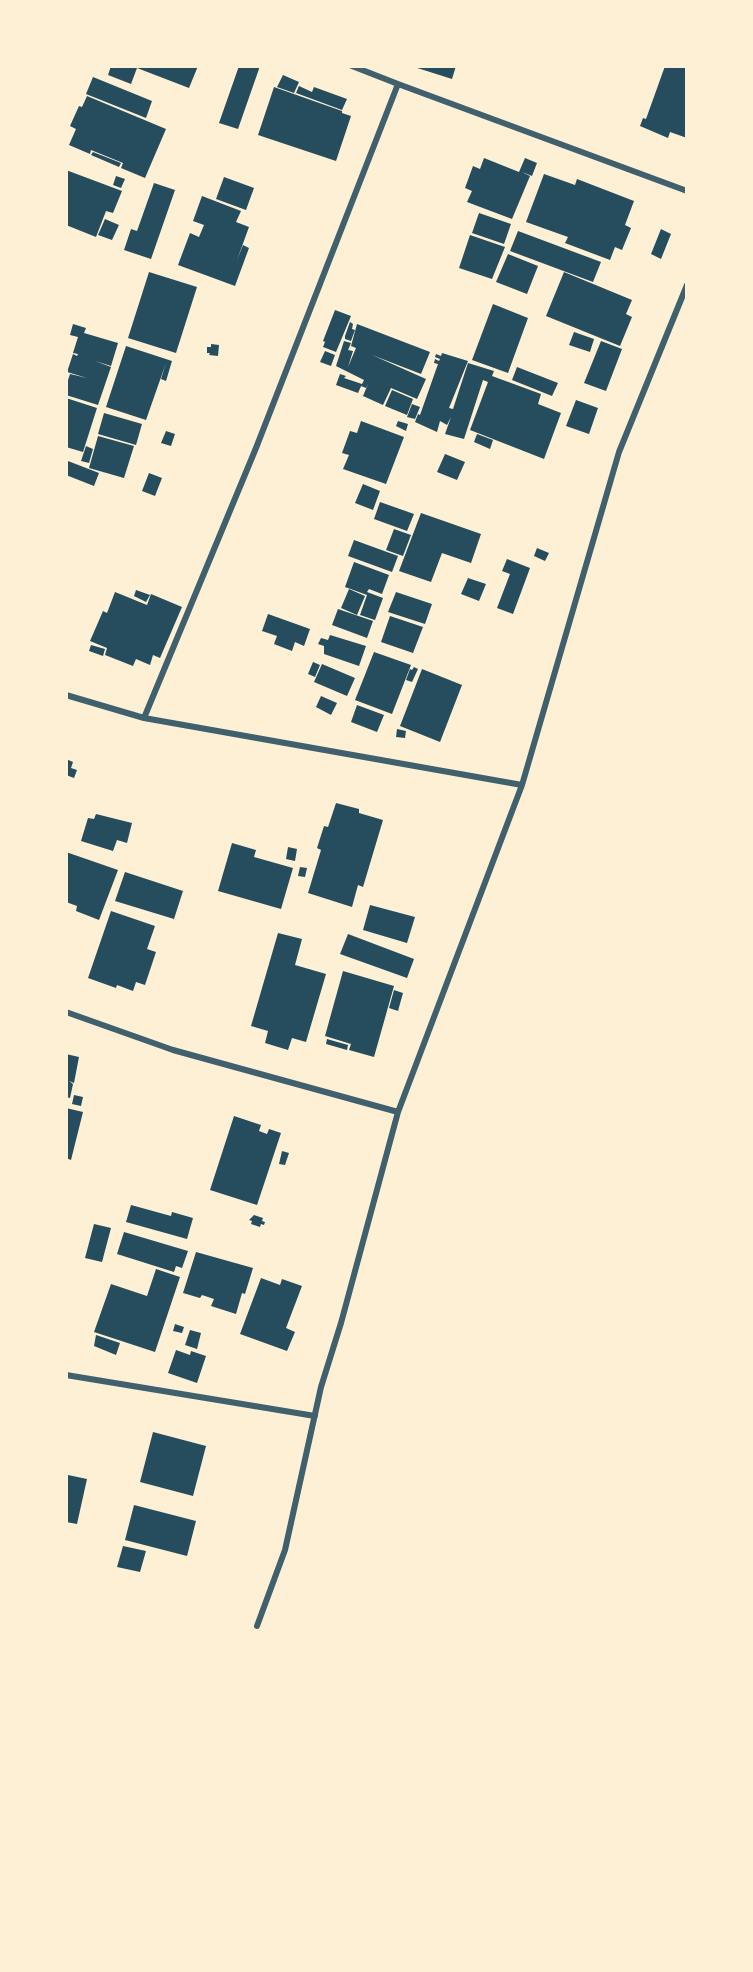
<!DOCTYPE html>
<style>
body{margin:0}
#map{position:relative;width:753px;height:1972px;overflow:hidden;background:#fdf0d5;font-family:"Noto Serif",serif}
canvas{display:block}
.frame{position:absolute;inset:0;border:68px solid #fdf0d5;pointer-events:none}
</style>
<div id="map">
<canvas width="753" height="1972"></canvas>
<div class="frame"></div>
</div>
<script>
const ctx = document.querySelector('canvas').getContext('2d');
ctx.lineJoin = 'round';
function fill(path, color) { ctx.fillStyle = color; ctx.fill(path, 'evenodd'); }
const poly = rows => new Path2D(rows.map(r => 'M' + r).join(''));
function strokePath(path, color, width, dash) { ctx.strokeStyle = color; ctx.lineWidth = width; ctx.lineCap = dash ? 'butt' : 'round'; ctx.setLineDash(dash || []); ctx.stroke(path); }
fill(poly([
 [111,66,198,66,189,88,137,68,131,84,108,75],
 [239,66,260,66,238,129,219,123],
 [411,66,456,66,452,79],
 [665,66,687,66,687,138,670,132,668,138,640,126,643,118,646,119],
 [283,75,299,82,294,93,277,87],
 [93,77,152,101,146,118,86,94],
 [299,86,312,92,314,87,347,99,342,110,296,93],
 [274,87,342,111,342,113,351,116,336,161,258,135],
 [87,96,166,129,145,178,121,168,123,163,91,150,90,154,69,145,76,129,70,126,79,106,82,107],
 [93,152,121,163,119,167,91,155],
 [484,158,519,172,525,158,537,163,532,176,522,172,530,176,512,219,467,202,472,191,465,188,473,166,480,169],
 [66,170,122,191,113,213,106,211,96,237,66,225],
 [544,174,575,185,577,179,634,201,625,225,631,228,622,250,615,247,610,260,565,243,568,237,526,222],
 [116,176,125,179,121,188,113,185],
 [224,177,254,188,246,210,216,199],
 [154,183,175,190,151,259,124,250,131,229,137,231],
 [202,196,241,211,236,222,249,227,237,260,243,245,249,248,235,286,178,265,190,233,199,237,204,225,193,221],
 [479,213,511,224,504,244,472,233],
 [105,219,119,225,112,240,98,235],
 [661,229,671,234,661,259,651,254],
 [518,231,601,262,593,282,510,251],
 [470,235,505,247,492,279,459,268],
 [508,254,538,266,527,294,496,282],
 [149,272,197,287,176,353,128,338],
 [564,272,632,300,626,314,632,317,620,346,546,316],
 [493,304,528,318,508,373,472,360],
 [335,310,351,316,336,352,323,347,325,342,323,341],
 [350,322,353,324,352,329,355,330,351,341,345,339,345,336],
 [73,324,86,328,84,333,118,343,111,366,95,361,111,367,98,405,66,395,66,386,70,374,87,378,67,372,73,354,77,356,78,354,73,353,78,337,70,335],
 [357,324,430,352,421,374,372,355,426,379,417,399,391,388,383,405,363,396,368,384,366,388,361,386,364,380,336,366,344,341,351,343,348,350,353,351,348,367,356,348,351,346],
 [574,332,594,339,590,352,569,345],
 [601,341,622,349,606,391,584,383],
 [211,344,219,345,218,356,209,355,210,353,207,353,207,347,211,347],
 [126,346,172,361,166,381,161,379,166,363,146,420,106,407],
 [325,351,335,355,331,366,320,362],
 [442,353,468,361,449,408,453,409,468,363,494,371,492,376,541,394,538,404,561,413,544,459,470,430,488,382,483,380,464,439,445,434,451,417,447,425,440,421,437,432,415,422,418,414,420,415,438,364,434,363,435,359,439,361,440,359,435,357,436,354,441,356],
 [517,367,558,383,552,396,512,380],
 [340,374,346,376,344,378,362,384,358,393,336,385],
 [392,390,413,399,407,415,385,406],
 [66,398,97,408,83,452,66,447],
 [576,400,598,408,589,434,566,426],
 [412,404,420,407,415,419,407,417],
 [104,413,142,424,136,445,98,434],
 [361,421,404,437,386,484,343,469,349,455,342,453,350,431,357,433],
 [398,421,408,424,406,431,396,426],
 [166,431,175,434,171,446,161,443],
 [477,434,493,440,490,449,474,442],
 [98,436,134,446,124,478,89,468],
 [86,446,93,449,89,463,81,461],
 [445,454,465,462,457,480,437,472],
 [68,461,99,473,94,486,66,475],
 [149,473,162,478,155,496,142,491],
 [363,484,380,491,373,510,355,503],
 [380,502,414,514,407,531,374,519],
 [421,513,481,534,471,563,442,553,431,582,399,571],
 [394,529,411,535,403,556,386,550],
 [354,540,398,556,392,572,348,556],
 [537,548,549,553,545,561,534,556],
 [507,559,530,568,513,614,497,608,510,574,502,571],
 [354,562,389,575,382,594,369,589,367,592,383,598,375,620,360,615,367,595,345,587],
 [468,578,486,584,479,601,461,594],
 [349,589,365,596,357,615,341,608],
 [136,590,150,595,146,602,134,596],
 [115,592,147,605,151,594,182,607,160,658,153,655,150,665,136,659,133,666,105,655,107,648,90,641,103,611,107,613],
 [396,592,432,604,425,624,388,612],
 [338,609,373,621,367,638,332,625],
 [268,614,310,629,304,646,295,642,292,651,274,644,277,636,262,631],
 [390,616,423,627,413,653,381,642],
 [330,635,366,646,359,666,324,654,324,646,318,644,321,638,328,640],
 [91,645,105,649,103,656,89,651],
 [374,652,411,665,392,714,355,700],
 [313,662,320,665,315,677,308,674],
 [322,664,355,678,347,696,314,682],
 [414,667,418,669,412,682,406,680,410,669,412,670],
 [422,669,462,685,440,742,400,726],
 [321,696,337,703,331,715,316,707],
 [357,705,384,715,377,732,351,722],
 [397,729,406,731,405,738,396,737],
 [66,759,73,762,71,768,77,770,74,778,66,775],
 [336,803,359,809,359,813,383,820,363,887,358,885,352,907,308,893,321,850,317,848,324,826,328,827],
 [96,814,132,823,127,843,117,840,113,851,81,841,88,818,94,819],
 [232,843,256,850,254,857,293,868,281,909,218,891],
 [288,847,297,849,295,861,286,859],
 [66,852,118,870,99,920,76,911,77,906,66,902],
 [300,867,307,868,305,877,298,876],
 [125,872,183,891,174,919,115,901],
 [370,905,415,917,407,943,363,930],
 [111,911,155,926,147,949,156,952,145,985,136,982,133,991,117,985,116,988,88,978],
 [278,933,302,939,295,965,326,974,306,1042,292,1038,288,1050,265,1043,268,1031,251,1026],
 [348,934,414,959,407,978,340,954],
 [343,971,394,986,374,1057,349,1050,351,1044,325,1036],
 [394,990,403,993,398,1011,389,1008],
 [327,1039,348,1045,347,1050,326,1044],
 [66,1054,79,1057,74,1083,69,1081,73,1084,70,1098,66,1097],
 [74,1095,83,1097,81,1106,72,1104],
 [66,1108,83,1112,71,1160,66,1158],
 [234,1116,261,1125,259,1131,267,1134,269,1129,281,1133,257,1205,210,1190],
 [282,1151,289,1153,285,1165,279,1164],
 [131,1205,171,1216,172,1212,193,1218,187,1239,126,1222],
 [254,1215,263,1218,262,1221,265,1222,264,1225,261,1224,260,1227,251,1224,252,1221,249,1220],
 [94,1224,111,1228,102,1262,85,1258],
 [124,1232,188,1251,182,1268,176,1266,174,1272,117,1254],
 [196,1252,253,1268,245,1294,242,1293,236,1314,211,1306,214,1299,202,1295,200,1298,183,1293],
 [156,1269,180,1277,155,1352,94,1332,111,1284,147,1296],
 [261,1278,280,1285,282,1279,302,1286,286,1328,295,1332,287,1351,240,1334],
 [175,1324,184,1327,182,1333,173,1331],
 [190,1330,201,1333,197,1349,185,1345],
 [96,1335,120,1343,116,1355,94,1346],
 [176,1350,190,1355,191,1351,206,1356,197,1383,168,1373],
 [153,1432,206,1446,193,1496,140,1482],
 [68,1475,87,1479,77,1524,66,1522],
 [134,1505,196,1521,187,1556,125,1540],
 [123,1546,146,1551,140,1572,117,1567]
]), '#264d5e');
strokePath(poly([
 [398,84,687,191],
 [66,695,144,718,522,785],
 [144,718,256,448,398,84,352,66],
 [66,1012,173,1050,398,1112],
 [66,1375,315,1416],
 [257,1626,285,1550,321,1387,341,1323,398,1112,522,785,619,452,687,285]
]), '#3f606c', 6);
</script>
